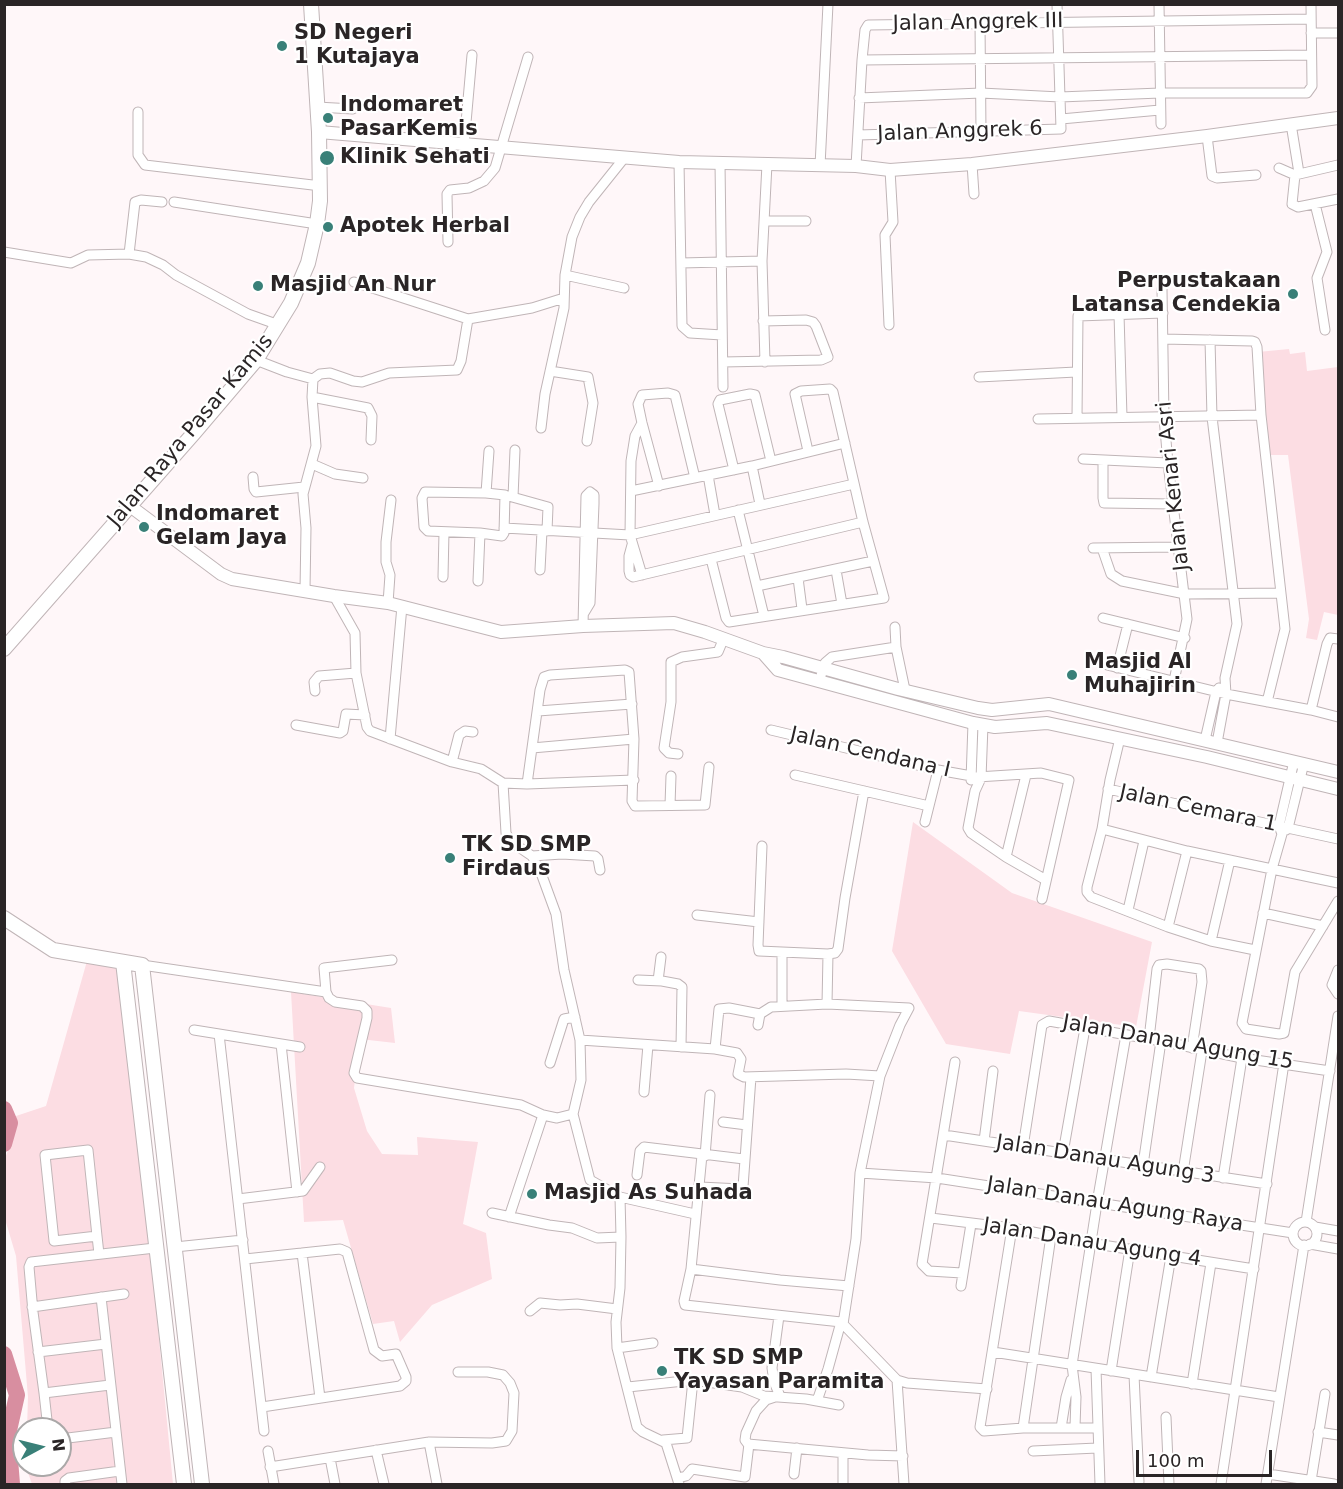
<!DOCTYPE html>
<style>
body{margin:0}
#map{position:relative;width:1343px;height:1489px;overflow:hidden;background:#fff7f9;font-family:"DejaVu Sans",sans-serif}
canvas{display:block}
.frame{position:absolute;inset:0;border:6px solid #2a2526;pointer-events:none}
.north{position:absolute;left:12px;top:1417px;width:60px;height:60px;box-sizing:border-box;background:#fff;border:2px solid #aaa8a8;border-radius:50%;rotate:83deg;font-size:16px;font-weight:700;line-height:24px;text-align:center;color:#2a2526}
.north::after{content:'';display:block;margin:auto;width:21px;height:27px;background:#398078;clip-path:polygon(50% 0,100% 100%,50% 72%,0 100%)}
.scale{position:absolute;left:1136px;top:1450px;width:136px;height:27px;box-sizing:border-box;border:3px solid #2a2526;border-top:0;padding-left:8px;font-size:18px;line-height:21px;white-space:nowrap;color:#2a2526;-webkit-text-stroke:4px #fff;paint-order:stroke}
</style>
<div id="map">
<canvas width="1343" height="1489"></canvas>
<div class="frame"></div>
<div class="north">N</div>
<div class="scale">100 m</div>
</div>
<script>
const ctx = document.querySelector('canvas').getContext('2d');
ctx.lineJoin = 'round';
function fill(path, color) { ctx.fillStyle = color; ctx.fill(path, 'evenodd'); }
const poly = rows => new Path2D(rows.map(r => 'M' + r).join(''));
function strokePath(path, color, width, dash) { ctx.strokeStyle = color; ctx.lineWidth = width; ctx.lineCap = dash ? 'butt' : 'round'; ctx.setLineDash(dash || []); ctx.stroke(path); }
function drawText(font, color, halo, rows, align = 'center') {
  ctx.font = font + ' "DejaVu Sans",sans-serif'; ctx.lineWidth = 4.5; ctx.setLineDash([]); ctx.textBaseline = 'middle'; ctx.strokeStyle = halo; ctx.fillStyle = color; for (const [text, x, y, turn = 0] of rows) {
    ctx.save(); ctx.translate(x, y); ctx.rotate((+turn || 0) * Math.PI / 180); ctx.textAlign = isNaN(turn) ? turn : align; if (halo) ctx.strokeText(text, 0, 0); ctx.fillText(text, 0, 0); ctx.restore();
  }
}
fill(poly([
 [1289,349,1290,354,1305,352,1307,371,1338,367,1338,615,1324,612,1317,640,1306,638,1309,619,1288,455,1265,455,1258,352],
 [913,822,1012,893,1152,942,1136,1027,1019,1011,1010,1054,946,1044,892,951],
 [87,961,123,966,173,1484,32,1484,27,1470,27,1465,60,1465,60,1429,27,1429,28,1397,16,1256,5,1219,5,1158,15,1133,13,1117,46,1106],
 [291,992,391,1008,395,1043,360,1039,354,1088,367,1131,382,1154,418,1155,417,1137,478,1142,463,1224,486,1233,492,1279,432,1305,400,1342,394,1321,373,1324,343,1220,304,1222]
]), '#fcdde3');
strokePath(poly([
 [4,1109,10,1123,4,1144],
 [4,1354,17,1395,8,1435,12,1484]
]), '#d88ea0', 16);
const minor = poly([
 [1159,4,1161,124],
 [980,23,981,132],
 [1311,33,1338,33],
 [862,60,1310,55],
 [859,98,981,93,1060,97,1160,93,1307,93,1312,86,1311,4],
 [317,107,353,109],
 [138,112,138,155,145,165,321,186],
 [1061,119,1160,110],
 [1291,124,1299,173],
 [858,135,1061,129,1057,4],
 [1207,136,1212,176,1217,178,1256,175],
 [464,145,472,55],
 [679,162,682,326,690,333,722,335],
 [720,163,723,387],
 [972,164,974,194],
 [1338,165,1295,175,1292,204,1298,207,1338,199],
 [820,166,828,4],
 [856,166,862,60,865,30,868,25,1310,19],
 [1279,168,1295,175],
 [174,202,317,224],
 [1315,204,1327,252,1317,278,1325,330],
 [764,221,806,221],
 [448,242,447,194,450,190,469,188,484,181,495,168,528,57],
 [4,252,71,263,88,255,129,254,146,257,163,265,176,275,248,314,279,325],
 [129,254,135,202,141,200,162,202],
 [681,263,762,261],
 [565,275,624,288],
 [354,282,468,319,532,308,564,298],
 [1162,289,1164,418,1168,463,1187,619,1174,681],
 [1119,314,1122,417],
 [889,325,885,235,893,222,890,170],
 [1163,339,1252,341,1255,342,1257,347,1261,415,1285,629,1267,702],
 [1210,340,1212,417,1237,624,1225,678,1226,694,1217,743],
 [256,360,287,372,313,379],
 [723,362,821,360,828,357,816,326,813,322,806,320,763,321],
 [765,362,762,261,767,164],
 [550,371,588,377,593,403,587,441],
 [979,377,1076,372],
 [312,397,368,408,372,416,371,440],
 [1077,418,1078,316,1163,313],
 [1038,419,1261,415],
 [642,423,635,436,631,461,630,535,642,575],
 [541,428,545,394,564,308,565,275,572,237,580,217,589,202,625,157],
 [1083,459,1168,463],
 [1103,461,1103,498,1104,503,1174,504],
 [312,464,335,474,363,478],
 [752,466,760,504],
 [734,470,718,404,720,400,750,394,755,395,771,461],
 [708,475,715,515],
 [253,477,254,489,256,492,304,487],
 [659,486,642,423,638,404,642,395,668,393,675,395,695,478],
 [631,491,752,466,845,443],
 [486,493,489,451],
 [505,495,504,533,502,536,480,533,428,531,424,527,422,498,425,492,486,493,505,495,548,507,547,531],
 [513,497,515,450],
 [738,510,764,616],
 [504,528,630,535,854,484],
 [632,545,629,556,629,571,630,575,633,577,863,522],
 [1093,548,1178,547],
 [1102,548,1111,574,1122,581,1185,594,1281,593],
 [711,559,726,618,729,622,884,598,863,522,833,392,830,389,801,391,795,394,808,451],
 [540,570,542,531],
 [836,570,842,604],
 [443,577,444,532],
 [798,578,802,609],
 [478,581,480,533],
 [757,586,873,561],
 [305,590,306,528,303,494,316,446,312,397,313,379,320,374,330,373,353,381,362,382,389,373,457,370,461,361,468,319],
 [334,596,355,633,356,673,367,727,370,731,452,762,481,769,503,783],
 [388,603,390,575,386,562,386,542,391,500],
 [1103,618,1185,638],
 [583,626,586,496,590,492,594,495,594,504,590,603,584,613],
 [895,627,896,647,905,690],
 [1107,665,1226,694,1311,710,1338,717],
 [1117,668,1128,624],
 [819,682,825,663,832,657,896,647],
 [315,691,314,682,319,676,356,673],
 [1311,710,1327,644,1330,638,1338,639],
 [538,711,632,704],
 [296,725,340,733,343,731,346,714,365,715],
 [983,725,981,778,975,791,968,828,971,833,1006,857,1046,880],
 [771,730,938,770,977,777,1041,773,1069,780,1042,899],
 [1120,738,1110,780,1102,829,1087,887,1087,892,1091,897,1168,927,1211,941,1255,950],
 [390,739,402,606],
 [1205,740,1216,692,1219,688],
 [532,748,634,739],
 [678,754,669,753,664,748,671,702,671,662,682,657,718,652,723,640],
 [1294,761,1279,826,1282,834,1272,869,1242,1023,1246,1029,1279,1034,1284,1033,1295,972,1338,901],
 [452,762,459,735,465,731,473,732],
 [795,775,929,806],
 [971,780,973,723],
 [503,783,506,833,510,841,532,856,541,873,556,914,564,970,580,1040,581,1080,573,1114,590,1180,620,1197,695,1214],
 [503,783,527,784,634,780],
 [527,784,540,690,544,677,550,675,625,670,629,672,634,739,632,801,635,806,705,805,709,767],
 [1108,789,1338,839],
 [670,805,671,776],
 [925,822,938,770],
 [1102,829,1187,851,1338,883],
 [1286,830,1288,828,1304,763],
 [762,846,758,945,759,951,828,954,835,953,838,949,845,898,864,791],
 [532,856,562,854,595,856,598,859,600,870],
 [1006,857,1026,775],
 [1128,910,1144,841],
 [1263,913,1323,926],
 [697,915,759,922],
 [1168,927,1187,851],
 [1211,941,1230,860],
 [782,953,782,1006],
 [142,965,326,992,324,968,392,960],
 [1338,970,1332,985,1338,994],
 [638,980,662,981,678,984,682,987,681,1047],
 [658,981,661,957],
 [326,992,329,998,335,1002,362,1006,367,1011,367,1018,354,1073,357,1078,521,1105,543,1115],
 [827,1004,828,954],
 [758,1025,760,1014,771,1007,827,1004,909,1008,900,1025,880,1076,860,1173,856,1239,843,1324],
 [194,1030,300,1047],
 [219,1034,264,1431],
 [1149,1039,1157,969,1159,965,1167,964,1199,969,1201,971,1202,982,1192,1048],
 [580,1040,715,1049,737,1053,741,1059,738,1074,744,1077,846,1074,880,1076],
 [281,1044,297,1192],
 [715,1049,719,1009,729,1008,760,1014],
 [955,1062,922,1264,929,1271,962,1273],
 [550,1063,564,1019,575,1017],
 [644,1092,648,1045],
 [723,1122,747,1125],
 [944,1135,1267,1184],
 [984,1141,993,1071],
 [1023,1147,1042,1025,1049,1021,1161,1041,1242,1058,1330,1071],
 [1063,1153,1085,1028],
 [702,1155,691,1269,684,1301,685,1305,841,1322,897,1380,907,1383,987,1389],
 [705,1156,710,1095],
 [1143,1165,1161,1041],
 [1183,1172,1202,1051],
 [860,1173,937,1178,1293,1233],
 [637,1175,640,1151,644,1147,744,1159],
 [1223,1178,1242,1058],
 [700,1187,741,1189,743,1187,751,1077],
 [620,1197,621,1237,620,1288,616,1322,617,1348,637,1427,643,1432,666,1443,679,1484],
 [238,1199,303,1191,320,1167],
 [492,1213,549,1225,572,1228,597,1238,621,1237],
 [509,1217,543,1115,557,1118,573,1114],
 [931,1218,1012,1228,1090,1243,1254,1269],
 [1306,1222,1338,1016],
 '1293 1234a12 12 0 1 1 24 0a12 12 0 1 1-24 0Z',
 [1315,1227,1338,1231],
 [1012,1228,980,1427,984,1431,1023,1428,1094,1428],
 [97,1236,54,1241,45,1155,88,1150,97,1236,99,1254],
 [1310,1244,1338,1249],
 [175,1247,243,1240],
 [302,1253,320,1398],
 [245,1259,340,1249,347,1252,374,1350,382,1356,396,1354,406,1377,406,1381,400,1386,262,1407],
 [691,1269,780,1280,849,1286],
 [961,1286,971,1224],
 [101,1297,122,1484],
 [32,1307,124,1294],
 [530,1311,540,1303,560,1305,577,1304,617,1309],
 [779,1316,772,1368,774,1382,780,1396],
 [617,1348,653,1343],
 [38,1352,106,1344],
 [993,1352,1279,1397],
 [1096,1369,1100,1484],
 [1111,1371,1130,1249],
 [1134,1375,1139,1482],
 [1151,1377,1171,1256],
 [897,1380,904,1484],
 [1192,1384,1211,1263],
 [628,1387,693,1380,742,1387,764,1396,806,1399,839,1405],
 [44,1393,33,1312,29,1267,31,1262,155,1248],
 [778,1396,766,1400,756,1411,746,1433,745,1440,748,1444,868,1455,903,1456],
 [817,1401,828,1369,841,1322],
 [1166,1417,1169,1484],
 [1075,1427,1076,1397,1072,1365,1097,1203,1126,1035],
 [1023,1428,1051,1236],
 [1061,1428,1066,1397,1071,1380],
 [48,1429,44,1393,110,1385],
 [1318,1432,1338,1435],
 [60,1439,116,1432],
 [663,1440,687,1438,693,1380],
 [429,1442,437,1484],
 [376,1450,384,1484],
 [268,1451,274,1484],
 [1033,1451,1097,1448],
 [330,1458,335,1484],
 [270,1467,429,1442,492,1443,506,1441,512,1431,514,1393,510,1383,503,1375,488,1372,458,1372],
 [794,1474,797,1448],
 [1268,1474,1334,1484],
 [678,1478,686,1476,692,1469,745,1477,749,1444],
 [1311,1481,1325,1394],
 [65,1484,65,1481,69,1478,120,1471],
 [843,1484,843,1453],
 [1221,1484,1284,1063],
 [1266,1484,1304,1245]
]);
const tertiary = poly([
 [319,132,679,162,856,166,890,170,972,164,1207,136,1338,118],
 [130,506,221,574,232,579,334,596,388,603,501,632,583,626,674,623,705,632,763,653,783,657,898,689,978,708,992,710,1049,704,1338,772],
 [763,653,778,670,973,723,995,727,1047,723,1207,757,1338,789]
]);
const secondary = poly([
 [4,649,194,433,256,360,291,303,308,263,317,224,320,201,319,132,311,4],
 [4,918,53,950,142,965,202,1484],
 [123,962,184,1484]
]);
strokePath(minor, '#c0b5b7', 11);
strokePath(tertiary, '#c0b5b7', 14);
strokePath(secondary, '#c0b5b7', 16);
strokePath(minor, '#fff', 9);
strokePath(tertiary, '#fff', 12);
strokePath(secondary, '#fff', 14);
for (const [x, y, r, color] of [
 [282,46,6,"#398078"],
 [328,118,6,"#398078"],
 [327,158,8,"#398078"],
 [328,227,6,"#398078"],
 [258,286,6,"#398078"],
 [1293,294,6,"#398078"],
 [144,527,6,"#398078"],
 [1072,675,6,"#398078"],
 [450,858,6,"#398078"],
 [532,1194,6,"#398078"],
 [662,1371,6,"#398078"]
]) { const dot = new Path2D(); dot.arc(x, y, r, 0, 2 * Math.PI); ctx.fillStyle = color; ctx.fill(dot); strokePath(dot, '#fff', 2); }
drawText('21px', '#2a2526', '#fff', [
 ["Jalan Anggrek III",978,23,-1],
 ["Jalan Anggrek 6",960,132,-2],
 ["Jalan Raya Pasar Kamis",191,431,-50],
 ["Jalan Kenari Asri",1174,486,-96],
 ["Jalan Cendana I",870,753,13],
 ["Jalan Cemara 1",1198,809,12],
 ["Jalan Danau Agung 15",1178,1043,10],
 ["Jalan Danau Agung 3",1105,1160,9],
 ["Jalan Danau Agung Raya",1115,1205,9],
 ["Jalan Danau Agung 4",1092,1243,9]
]);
drawText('bold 21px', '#2a2526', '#fff', [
 ["SD Negeri",294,34],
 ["1 Kutajaya",294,58],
 ["Indomaret",340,106],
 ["PasarKemis",340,130],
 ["Klinik Sehati",340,158],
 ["Apotek Herbal",340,227],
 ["Perpustakaan",1281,282,"right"],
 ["Latansa Cendekia",1281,306,"right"],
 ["Masjid An Nur",270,286],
 ["Indomaret",156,515],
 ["Gelam Jaya",156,539],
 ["Masjid Al",1084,663],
 ["Muhajirin",1084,687],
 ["TK SD SMP",462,846],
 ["Firdaus",462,870],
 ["Masjid As Suhada",544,1194],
 ["TK SD SMP",674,1359],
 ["Yayasan Paramita",674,1383]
], 'left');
</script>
